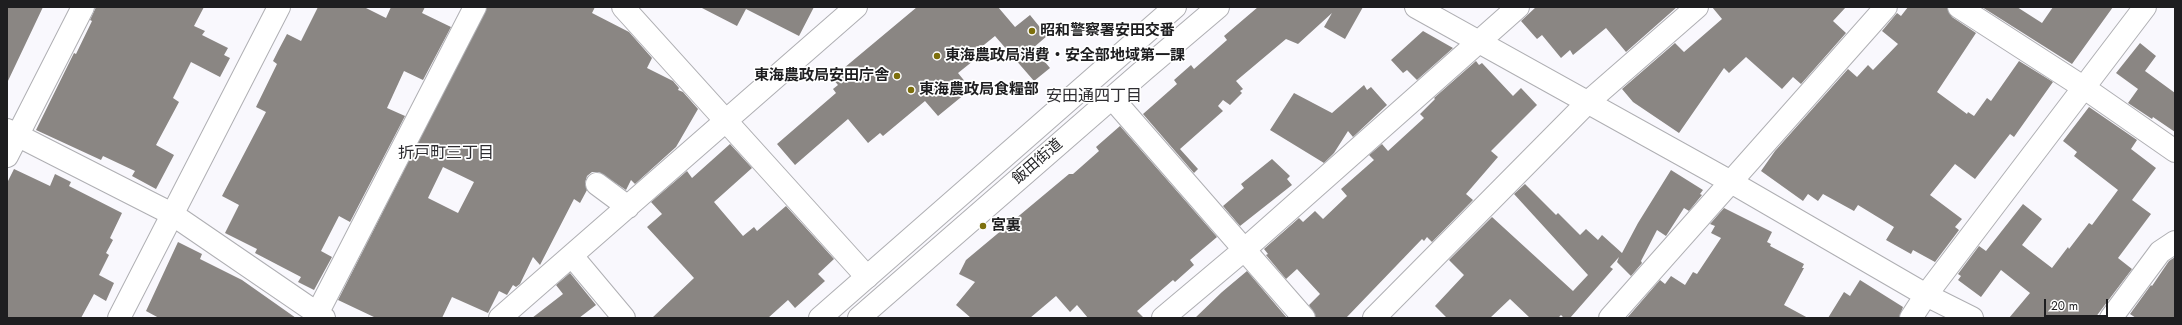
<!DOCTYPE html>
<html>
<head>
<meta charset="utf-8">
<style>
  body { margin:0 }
  #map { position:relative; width:2182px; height:325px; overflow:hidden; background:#f9f8fd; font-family:Jost,sans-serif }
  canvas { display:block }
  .frame { position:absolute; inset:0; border:8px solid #1e1e20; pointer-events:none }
  .scale { position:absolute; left:2044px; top:299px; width:64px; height:18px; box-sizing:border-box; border:2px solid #1e1e20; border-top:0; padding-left:5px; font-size:12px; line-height:14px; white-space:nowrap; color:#1e1e20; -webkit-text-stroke:3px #fff; paint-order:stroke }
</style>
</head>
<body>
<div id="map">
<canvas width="2182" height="325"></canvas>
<div class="frame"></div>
<div class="scale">20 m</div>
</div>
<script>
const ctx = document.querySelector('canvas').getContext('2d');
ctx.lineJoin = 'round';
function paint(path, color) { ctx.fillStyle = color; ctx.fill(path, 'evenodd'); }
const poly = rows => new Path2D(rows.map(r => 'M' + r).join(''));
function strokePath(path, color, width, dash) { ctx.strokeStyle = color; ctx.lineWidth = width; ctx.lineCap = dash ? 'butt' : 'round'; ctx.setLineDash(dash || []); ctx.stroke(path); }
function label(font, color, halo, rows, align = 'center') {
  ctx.font = font + ' Jost,"Noto Sans JP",sans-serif'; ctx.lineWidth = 3.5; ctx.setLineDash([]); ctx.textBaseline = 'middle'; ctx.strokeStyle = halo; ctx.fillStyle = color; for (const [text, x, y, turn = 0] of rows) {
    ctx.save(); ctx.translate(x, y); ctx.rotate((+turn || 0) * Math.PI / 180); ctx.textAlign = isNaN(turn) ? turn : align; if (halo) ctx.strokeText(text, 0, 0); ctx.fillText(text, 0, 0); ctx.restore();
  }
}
const building = poly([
  [7,7,43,7,7,83],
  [96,7,204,7,194,26,205,31,202,35,228,48,224,55,230,58,220,77,191,62,173,98,179,102,156,145,174,155,156,189,132,176,135,171,103,156,101,160,36,130,74,53,76,54,92,21,90,20],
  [318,7,364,7,386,18,391,7,425,7,422,13,451,27,423,80,404,71,387,108,405,116,350,222,339,216,321,251,332,257,314,290,298,282,301,277,255,253,257,249,225,233,239,205,222,196,266,112,256,107,277,64,273,61,278,51,287,34,301,41],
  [487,7,595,7,592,13,629,32,652,58,647,68,673,81,679,88,678,90,683,92,698,109,676,147,635,184,631,180,626,190,599,172,592,172,587,176,585,183,587,190,580,203,574,199,540,265,533,257,520,284,516,287,513,285,507,295,499,291,488,313,452,297,442,318,376,318,338,300],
  [443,167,474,182,458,213,428,198],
  [700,7,814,7,799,36,746,9,737,26],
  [917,7,998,7,1015,27,1030,15,1047,36,1033,48,1050,68,1034,81,995,36,969,57,973,61,958,73,971,89,938,116,925,101,883,136,880,133,868,143,848,119,795,165,777,144,836,93,833,89,838,85,832,78],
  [1258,7,1363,7,1345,39,1324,27,1332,13,1298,44,1286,39,1236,81,1243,89,1240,91,1242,93,1230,105,1223,100,1218,106,1223,111,1180,149,1198,169,1194,173,1143,114,1177,84,1174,80,1191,65,1194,69,1227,40,1224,36],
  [1536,7,1677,7,1626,52,1606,28,1573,55,1570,50,1561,58,1542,35,1537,39,1521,21],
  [1712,7,1846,7,1833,21,1846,33,1801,84,1793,77,1782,89,1746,57,1729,73,1724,68,1679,133,1633,102,1622,89,1675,43,1684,52,1722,19],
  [1908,7,1947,7,1952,17,1976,33,1937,92,1967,114,1968,112,1974,116,1987,98,1991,101,2019,61,2053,82,2014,137,2010,134,1975,179,1955,164,1930,195,1962,219,1955,227,1959,230,1935,262,1913,250,1911,254,1886,240,1894,227,1858,205,1854,211,1823,194,1818,201,1808,194,1803,201,1761,171,1775,151,1848,69,1857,77,1868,65,1873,70,1898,44,1882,31,1897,13,1901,16],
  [1982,7,2017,7,2042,23,2053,7,2113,7,2072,64],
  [1423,31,1453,48,1417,80,1407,70,1403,73,1391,60],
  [2140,43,2156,56,2145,71,2175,93,2175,132,2153,117,2152,119,2128,103,2138,89,2116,73],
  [1476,61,1479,65,1482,63,1513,96,1521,88,1537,105,1491,151,1498,157,1466,194,1473,200,1432,242,1427,237,1424,241,1422,239,1346,318,1316,318,1309,305,1320,294,1297,269,1286,279,1266,255,1268,254,1264,249,1299,218,1303,222,1315,211,1323,219,1347,196,1341,189,1374,160,1369,155,1382,144,1388,151,1424,118,1420,114,1435,99,1434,98],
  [1364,85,1367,90,1371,87,1387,105,1353,137,1348,131,1334,153,1324,163,1270,130,1294,93,1332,113],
  [2089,107,2137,140,2131,149,2156,168,2132,200,2151,214,2118,258,2132,269,2095,318,2009,318,2030,293,2001,270,1981,297,1958,280,1961,276,1958,274,1979,246,1986,251,2023,204,2042,219,2022,245,2052,268,2068,247,2069,249,2089,223,2092,225,2118,190,2074,156,2077,152,2063,141],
  [1120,126,1217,237,1190,260,1194,265,1175,282,1173,280,1137,311,1144,318,1088,318,1077,305,1070,312,1056,296,1030,318,971,318,956,305,975,282,959,274,966,260,1069,174,1073,174,1099,151,1096,147],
  [730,144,752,168,714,202,743,236,754,227,757,231,786,206,834,259,818,274,825,281,795,308,788,300,768,318,652,318,694,278,647,227,662,214,651,202,687,171,692,178],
  [1272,159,1290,176,1287,179,1292,185,1240,226,1223,206,1244,188,1241,184],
  [14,169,50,186,55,174,71,182,69,186,122,213,110,238,113,240,106,253,109,255,99,275,114,283,106,301,94,294,81,318,7,318,7,183],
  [1671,170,1703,190,1700,194,1702,195,1689,211,1684,208,1666,236,1657,230,1641,261,1642,263,1631,276,1617,262,1619,257,1610,267,1613,269,1570,318,1564,318,1561,315,1558,318,1530,318,1510,299,1490,318,1447,318,1435,306,1464,275,1449,260,1492,217,1573,291,1588,275,1514,194,1525,184,1556,215,1558,213,1580,235,1586,229,1598,240,1602,235,1622,253,1638,223],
  [1724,208,1772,232,1767,242,1771,244,1770,246,1804,264,1802,268,1804,268,1784,305,1808,318,1627,318,1660,280,1665,284,1671,276,1685,285,1693,272,1697,274,1721,238,1711,233,1715,226,1710,224],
  [178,242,202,254,200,259,242,280,296,318,159,318,146,311],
  [2175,257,2175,318,2136,318,2130,314,2151,285,2152,286,2169,261],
  [1247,271,1287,318,1195,318,1222,292],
  [570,273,596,305,579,318,532,318,563,294,556,285],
  [1860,280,1903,307,1899,318,1828,318,1844,292,1850,296]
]);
const minor = poly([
  [623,7,867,277],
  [1416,7,1731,182,1926,295,1972,318],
  [1959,7,2083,87,2175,151],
  [1112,98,1304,318],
  [7,130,172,214,324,318],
  [7,156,83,7],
  [597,184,628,207],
  [572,256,624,318],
  [318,312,475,7],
  [119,318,279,7],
  [500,318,856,7],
  [1163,318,1245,249,1518,7],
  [1374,318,1588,102,1697,7],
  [1610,318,1886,7],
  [1911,318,1926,295,2145,7],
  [2111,318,2160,252,2175,242]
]);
const highway = poly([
  [820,318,1175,7],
  [859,318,1144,70,1218,7]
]);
const markers = [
  [1032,31,4,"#7d6f0d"],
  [937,56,4,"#7d6f0d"],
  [897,76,4,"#7d6f0d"],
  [911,90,4,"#7d6f0d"],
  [983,226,4,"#7d6f0d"]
];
const poiNames = [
  ["昭和警察署安田交番",1040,31],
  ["東海農政局消費・安全部地域第一課",945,56],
  ["東海農政局安田庁舎",889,76,"right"],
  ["東海農政局食糧部",919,90],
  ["宮裏",991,226]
];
const streetNames = [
  ["飯田街道",1038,162,-41]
];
const neighbourhoodNames = [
  ["安田通四丁目",1094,97],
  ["折戸町三丁目",446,154]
];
paint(building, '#8a8683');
strokePath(minor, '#afafb3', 24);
strokePath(highway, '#afafb3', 24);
strokePath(minor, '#fff', 22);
strokePath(highway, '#fff', 22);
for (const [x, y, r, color] of markers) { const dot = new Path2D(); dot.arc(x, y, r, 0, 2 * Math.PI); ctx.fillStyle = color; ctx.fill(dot); strokePath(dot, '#fff', 1.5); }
label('bold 15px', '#1e1e20', '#fff', poiNames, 'left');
label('15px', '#1e1e20', '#fff', streetNames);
label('16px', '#2e2d31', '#fff', neighbourhoodNames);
</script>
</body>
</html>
